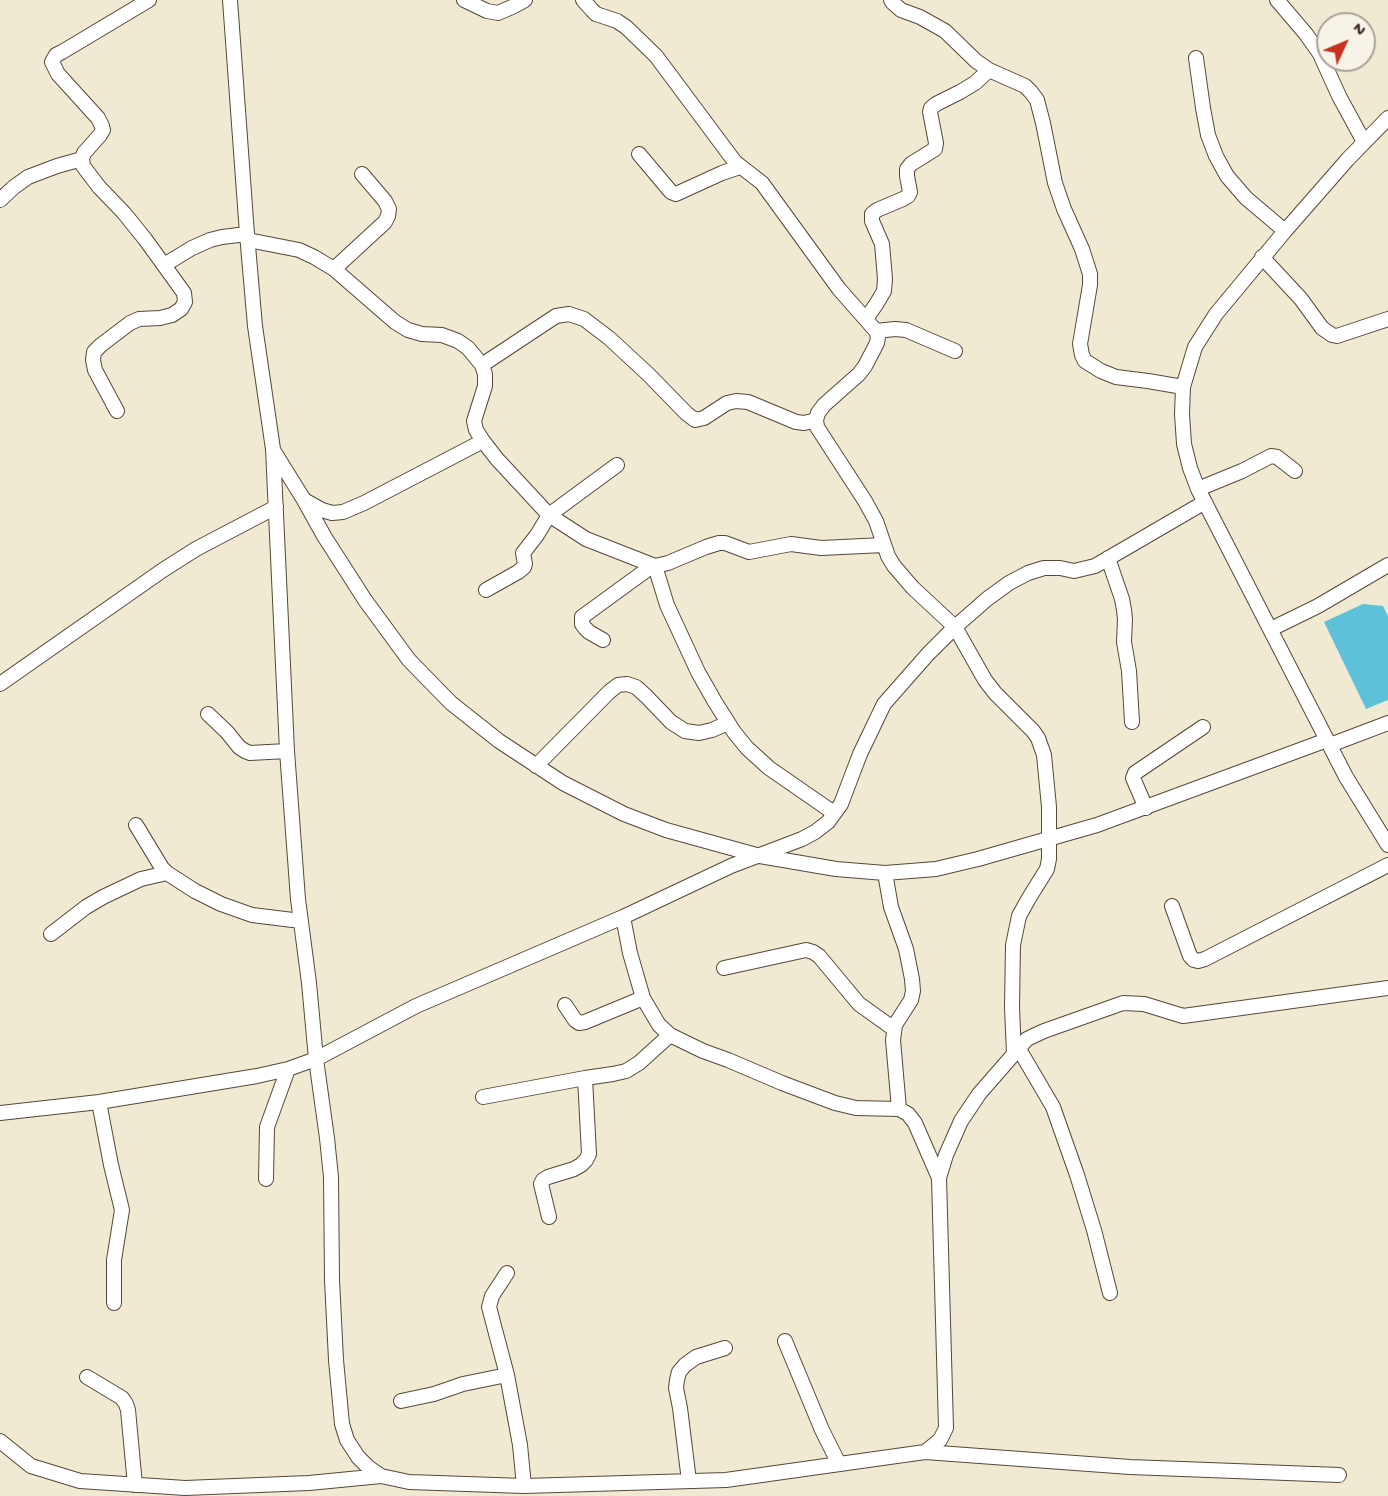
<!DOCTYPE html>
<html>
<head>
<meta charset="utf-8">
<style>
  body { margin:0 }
  #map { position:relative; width:1388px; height:1496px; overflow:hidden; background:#f1ead3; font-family:"Gochi Hand",sans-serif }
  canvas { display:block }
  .north { position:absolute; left:1316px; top:12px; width:60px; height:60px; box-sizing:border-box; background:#f7f3e8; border:2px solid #aca397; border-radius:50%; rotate:46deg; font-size:16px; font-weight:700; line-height:24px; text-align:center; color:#3b2a1e }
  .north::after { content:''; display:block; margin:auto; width:21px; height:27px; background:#c8321e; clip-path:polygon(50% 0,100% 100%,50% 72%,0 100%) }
</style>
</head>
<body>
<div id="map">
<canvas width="1388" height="1496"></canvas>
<div class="north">N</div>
</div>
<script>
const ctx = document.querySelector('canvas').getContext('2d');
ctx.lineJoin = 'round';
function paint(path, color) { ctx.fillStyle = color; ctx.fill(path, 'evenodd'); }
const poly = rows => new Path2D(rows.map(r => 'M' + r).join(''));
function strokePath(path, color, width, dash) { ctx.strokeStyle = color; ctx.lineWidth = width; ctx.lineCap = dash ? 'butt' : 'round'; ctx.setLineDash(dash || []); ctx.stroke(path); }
const water = poly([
  [1363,604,1383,606,1388,616,1388,700,1366,709,1324,622]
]);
const minor = poly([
  [230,0,247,234,255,326,273,449,287,751,298,899,309,983,316,1059,327,1138,331,1177,332,1280,336,1360,342,1424,347,1440,358,1457,368,1467,381,1476],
  [464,0,487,11,498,13,512,7,525,0],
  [583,0,592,10,596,14,617,21,626,27,656,56,735,162,762,183,839,289,876,331,878,337,877,343,865,366,859,374,824,405,818,413,816,420,817,427,865,501,876,521,888,556,894,566,913,588,955,627,985,680,995,693,1033,731,1038,738,1044,755,1049,807,1049,859,1047,869,1029,898,1019,916,1013,945,1012,1007,1014,1054],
  [891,0,893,3,901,10,920,17,945,31,976,61,989,70,1025,86,1031,92,1037,100,1043,123,1055,183,1064,209,1082,249,1090,274,1090,285,1080,344,1082,355,1085,361,1101,371,1116,377,1148,381,1183,387],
  [1277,0,1306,34,1320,54,1339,96,1364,142],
  [1196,58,1203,108,1208,135,1216,156,1227,176,1246,198,1285,231],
  [1388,118,1348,159,1285,231,1216,314,1195,347,1183,387,1182,414,1184,444,1190,468,1198,489,1346,777,1388,845],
  [639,154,671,192,676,194,722,173,740,167],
  [0,200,14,187,28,177,57,166,82,159],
  [248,240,299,250,314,257,334,269,395,322,408,330,422,334,442,335,458,341,468,348,482,365,485,374,485,386,474,421,476,430,483,441,497,459,549,515,586,539,655,566,668,563,706,547,719,543,725,543,749,552,791,544,821,548,884,545],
  [1262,257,1301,299,1322,328,1332,335,1337,336,1388,319],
  [164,265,192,248,210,240,222,237,247,234],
  [334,269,385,222,388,216,389,209,385,201,362,174],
  [866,319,877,303,884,291,885,279,882,244,872,221,872,214,877,210,903,199,908,196,910,192,907,176,907,169,911,164,935,149,936,143,930,112,931,108,936,104,960,92,975,83,989,70],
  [876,331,895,329,906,330,955,351],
  [482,365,556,316,569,314,584,319,609,338,649,375,686,413,695,420,704,418,727,403,736,401,748,402,796,422,804,423,816,420],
  [117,411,95,370,93,360,94,352,101,345,130,323,139,319,160,318,172,315,181,309,185,302,184,293,145,239,124,213,99,187,83,166,82,159,84,153,100,135,103,130,102,126,98,118,58,74,52,62,56,55,62,52,149,0],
  [273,450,304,500,324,536,365,600,409,660,451,703,499,741,563,783,624,814,666,830,760,856,836,869,885,873,936,869,978,859,1097,825,1327,740],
  [1198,489,1242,471,1271,456,1277,457,1295,471],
  [306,501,322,510,332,513,343,512,364,503,483,441],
  [1108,558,1122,599,1124,610,1125,619,1124,642,1129,671,1132,722],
  [655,566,667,605,698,672,715,702,734,732,747,748,769,768,834,813],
  [486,590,518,572,524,567,525,564,523,553,537,535,549,515,617,465],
  [1271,629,1318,606,1388,565],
  [603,640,589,632,585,628,582,624,582,617,652,566],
  [0,684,163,570,196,549,276,507],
  [208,714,227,732,239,747,245,751,250,753,287,751],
  [1330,745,1388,723],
  [536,766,609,692,618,685,627,684,636,687,646,696,671,722,685,731,699,733,712,730,728,723],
  [1146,808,1133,778,1135,773,1203,727],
  [136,825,162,868,167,873,195,891,221,904,252,915,301,921],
  [885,873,891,907,906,949,912,979,913,991,911,1000,895,1025,893,1040,899,1109],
  [1172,906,1190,956,1194,960,1198,961,1205,959,1388,865],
  [623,917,630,953,643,998,659,1025,670,1035,703,1051,728,1060,782,1083,835,1103,856,1108,899,1109,908,1114,915,1123,939,1178],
  [51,934,86,907,103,897,141,879,167,873],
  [724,968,806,950,813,952,819,956,859,1004,894,1029],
  [565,1005,575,1020,579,1023,585,1022,643,998],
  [1019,1049,1053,1107,1077,1175,1094,1230,1110,1293],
  [483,1097,585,1078,613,1074,626,1071,639,1063,670,1035],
  [99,1102,111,1165,122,1210,114,1260,114,1303],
  [0,1113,99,1102,257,1076,288,1069,316,1059,416,1006,623,917,731,866,802,839,815,832,828,822,841,804,860,754,884,704,928,654,955,627,987,599,1009,583,1028,573,1044,568,1060,568,1074,571,1095,566,1205,502],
  [266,1179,267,1127,288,1069],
  [549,1217,541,1184,543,1180,548,1177,574,1169,581,1165,586,1160,589,1154,585,1078],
  [507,1273,492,1296,489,1307,507,1375,520,1445,524,1486],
  [785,1341,822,1430,839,1464],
  [87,1377,122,1398,126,1404,128,1410,135,1485],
  [401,1401,434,1394,463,1384,507,1375],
  [0,1441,31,1466,80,1481,185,1488,309,1483,381,1476,409,1482,524,1486,726,1480,925,1452,940,1440,946,1428,939,1178,946,1155,961,1121,979,1094,1027,1039,1044,1031,1123,1003,1144,1004,1183,1016,1388,988],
  [925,1452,1130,1467,1339,1475],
  [689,1481,680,1408,676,1388,677,1380,679,1372,685,1365,696,1357,725,1348]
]);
paint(water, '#5cc1d9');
strokePath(minor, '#564739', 16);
strokePath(minor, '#fff', 14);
</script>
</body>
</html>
